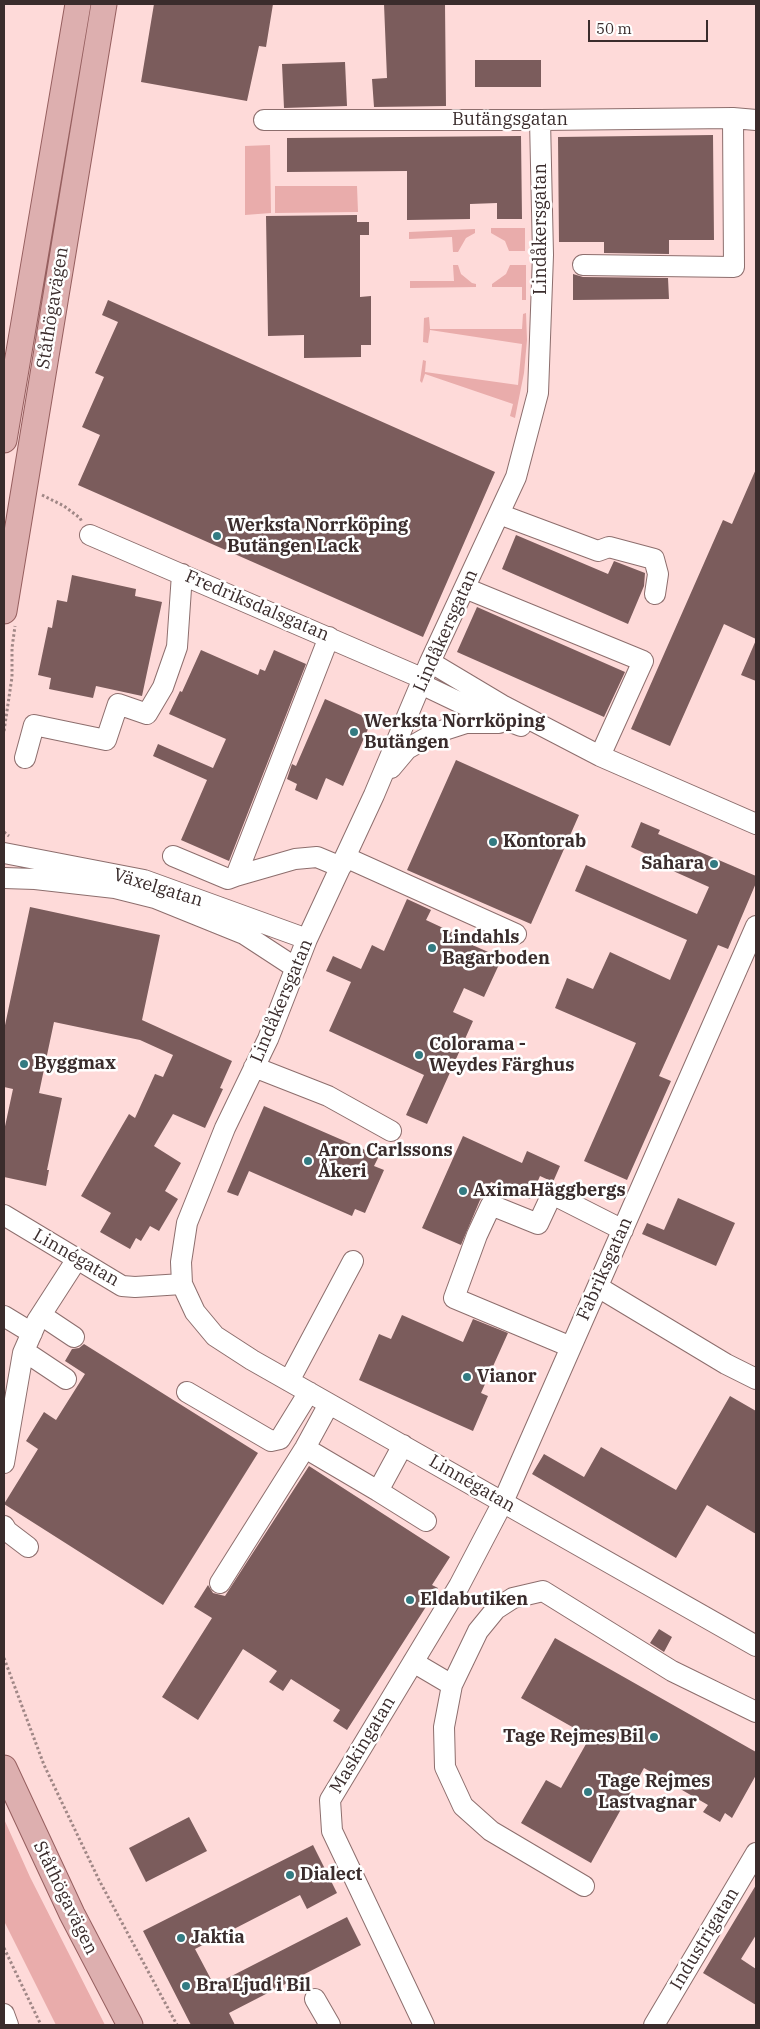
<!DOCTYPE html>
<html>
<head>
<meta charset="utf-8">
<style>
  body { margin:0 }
  #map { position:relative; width:760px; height:2029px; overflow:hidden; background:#fedad9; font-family:"IBM Plex Serif",serif }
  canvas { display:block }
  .frame { position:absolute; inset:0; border:5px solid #3a2c2c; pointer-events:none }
  .scale { position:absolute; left:588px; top:20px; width:120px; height:22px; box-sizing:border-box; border:2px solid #3a2c2c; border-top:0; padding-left:6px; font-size:15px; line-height:18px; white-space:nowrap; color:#3a2c2c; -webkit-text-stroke:4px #fff; paint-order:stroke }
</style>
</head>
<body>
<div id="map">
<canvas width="760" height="2029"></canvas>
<div class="frame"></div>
<div class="scale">50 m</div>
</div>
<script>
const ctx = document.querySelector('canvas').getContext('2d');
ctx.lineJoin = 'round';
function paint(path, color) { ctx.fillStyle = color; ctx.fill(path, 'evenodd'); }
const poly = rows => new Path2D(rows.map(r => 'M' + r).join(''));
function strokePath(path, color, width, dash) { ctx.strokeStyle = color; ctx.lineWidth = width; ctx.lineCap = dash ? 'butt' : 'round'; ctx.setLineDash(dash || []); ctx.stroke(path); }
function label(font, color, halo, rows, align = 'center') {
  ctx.font = font + ' "IBM Plex Serif",serif'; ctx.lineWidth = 5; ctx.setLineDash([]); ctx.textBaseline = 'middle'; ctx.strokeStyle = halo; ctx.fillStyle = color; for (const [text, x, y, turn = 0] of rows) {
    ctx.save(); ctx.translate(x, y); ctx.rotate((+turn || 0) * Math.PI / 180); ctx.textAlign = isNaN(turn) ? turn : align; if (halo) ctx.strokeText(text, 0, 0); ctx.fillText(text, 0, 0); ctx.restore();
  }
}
const green = poly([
  [270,145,271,213,245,215,245,146],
  [275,186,357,186,358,212,275,213],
  [491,228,525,228,525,251,509,251,505,241,491,233],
  [475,229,475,233,466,238,458,252,453,252,452,237,409,239,409,232],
  [453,265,458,265,461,274,472,283,476,284,476,287,410,288,410,281,454,281],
  [510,265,526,265,526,300,522,300,522,287,492,287,492,284,506,274],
  [526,313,527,340,524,373,515,418,510,416,513,404,425,374,422,383,420,381,423,360,426,361,425,372,518,385,522,344,430,330,428,343,423,342,424,318,429,317,430,329,522,329,523,314],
  [4,1819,30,1877,105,2025,56,2025,4,1921]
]);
const building = poly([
  [154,4,273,4,266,47,259,46,247,101,141,82],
  [384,4,445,4,446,106,374,107,372,79,387,78],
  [475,60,541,60,541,87,475,87],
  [345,62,347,106,284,108,282,64],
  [713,135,714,240,669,240,669,254,604,253,604,242,559,242,558,137],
  [521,136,522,219,497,219,497,203,470,204,470,219,407,220,407,171,287,172,287,138],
  [357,215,357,222,369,222,369,235,360,235,360,297,371,296,371,345,361,345,361,357,304,358,304,335,268,336,266,216],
  [573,274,583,277,668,278,669,299,573,300],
  [108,300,495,472,423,637,78,485,100,435,82,427,104,377,95,373,118,322,102,315],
  [756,469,756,639,724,624,670,746,631,729,723,520,732,524],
  [516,535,608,574,614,561,645,573,644,586,628,624,502,569],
  [72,575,136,589,135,596,162,602,142,696,96,686,93,698,49,689,51,678,38,675,48,627,52,628,57,600,67,602],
  [477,607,625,672,604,717,457,652],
  [756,640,756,681,741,675],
  [201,650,258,675,260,669,265,671,274,650,306,664,229,861,181,840,207,780,153,756,158,744,213,768,226,739,169,714,180,691,182,692],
  [325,699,372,720,343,786,326,778,317,800,295,790,297,784,287,779,292,764,296,766],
  [456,760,579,815,531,924,407,870],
  [641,822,660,830,658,834,756,876,756,883,728,949,718,945,659,1076,671,1081,627,1180,584,1161,636,1043,555,1008,567,978,593,989,610,952,670,980,687,940,575,891,586,865,697,914,709,887,644,858,646,854,631,847],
  [407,899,431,910,426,920,471,941,470,944,502,958,484,997,464,988,453,1012,473,1021,427,1124,406,1115,424,1075,329,1031,351,982,326,971,333,956,361,969,372,945,384,951],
  [30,907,160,935,142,1020,232,1061,220,1088,223,1089,205,1128,173,1114,154,1146,181,1163,165,1191,178,1199,159,1231,150,1226,141,1241,136,1238,130,1249,100,1232,111,1213,81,1196,129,1114,135,1118,155,1074,163,1077,173,1055,140,1040,54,1022,39,1093,62,1098,47,1170,49,1170,46,1186,4,1177,4,1131,13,1089,4,1087,4,1030],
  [264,1106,379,1156,374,1166,384,1170,365,1213,355,1209,352,1216,249,1171,238,1196,227,1192],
  [463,1136,522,1163,527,1151,560,1166,553,1182,540,1176,530,1199,491,1182,485,1195,480,1200,461,1245,422,1228],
  [678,1198,735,1223,716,1266,642,1234,647,1223,664,1230],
  [402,1315,463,1342,473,1319,508,1333,481,1393,488,1396,473,1431,359,1380,379,1334,391,1339],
  [84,1344,258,1453,163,1605,4,1504,38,1449,26,1441,44,1412,56,1420,85,1374,65,1361,72,1349,79,1348],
  [730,1396,756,1411,756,1534,707,1505,676,1558,532,1474,544,1454,584,1477,601,1447,676,1490],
  [309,1466,450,1557,432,1585,438,1588,347,1730,333,1721,340,1710,291,1679,283,1691,269,1682,277,1671,243,1649,198,1720,162,1697,212,1618,194,1607,208,1585,213,1593,225,1596],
  [659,1629,672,1637,664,1652,650,1643],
  [555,1638,756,1752,756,1775,732,1818,725,1813,720,1822,703,1812,708,1805,644,1768,591,1863,521,1823,546,1780,561,1788,590,1737,521,1698],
  [189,1817,207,1851,146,1882,129,1848],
  [313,1845,337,1893,307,1909,300,1895,195,1949,214,1985,347,1917,361,1945,229,2013,235,2025,191,2025,143,1931],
  [756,1885,756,1935,741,1959,756,1969,756,2005,703,1973]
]);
const path = poly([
  [42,495,64,506,80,518,82,522],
  [4,731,12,677,12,648,15,626],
  [4,832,9,836],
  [4,1658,44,1765,99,1880,177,2025],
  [4,1948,41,2025]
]);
const minor = poly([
  [264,120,540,120,733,118,756,120],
  [540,120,543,255,538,393,516,477,430,662,374,795,307,939,268,1039,225,1128,187,1223,181,1262,182,1284,195,1312,215,1336,252,1360,756,1646],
  [583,265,734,267,733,118],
  [499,514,598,551,609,547,654,559,658,574,655,594],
  [90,535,424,679],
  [465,588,643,661,600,756],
  [430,662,502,705,600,756,756,824],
  [421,684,465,705,521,726],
  [25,758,34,725,106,740,118,704,147,714,163,687,177,647,182,574],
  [391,768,407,749,435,733,466,723,499,723],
  [4,853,144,880,307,939],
  [173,856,228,879,236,876,329,637],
  [345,857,516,934],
  [236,876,295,859,317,857,341,867],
  [4,878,35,879,115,888,155,898,244,934,296,968],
  [254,1067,328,1096,391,1131],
  [4,1215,122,1286,135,1287,182,1284],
  [598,1287,726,1364,756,1379],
  [41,1315,74,1337],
  [4,1316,32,1333],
  [571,1347,454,1298,477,1235,491,1205,538,1224,552,1194,623,1230],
  [24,1351,66,1379],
  [289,1381,353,1261],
  [187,1392,271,1441,280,1439,309,1392],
  [403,1445,378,1491,426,1521],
  [305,1448,378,1491],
  [4,1463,23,1353,37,1321,77,1259],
  [4,1526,7,1531,28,1547],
  [220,1583,305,1448,329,1404],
  [413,1662,452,1685],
  [584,1886,491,1831,463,1806,445,1767,444,1727,452,1685,478,1631,496,1609,513,1598,543,1591,672,1671,756,1712],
  [315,1999,330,2025],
  [4,2014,8,2025],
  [424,2025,332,1831,330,1800,459,1586,503,1502,756,926],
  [654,2025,756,1853]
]);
const major = poly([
  [4,440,78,4],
  [4,611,104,4],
  [4,1768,72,1914,130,2025]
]);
const markers = [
  [217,536,5,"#337b82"],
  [354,732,5,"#337b82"],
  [493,842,5,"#337b82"],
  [714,864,5,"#337b82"],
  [432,948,5,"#337b82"],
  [419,1055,5,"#337b82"],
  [24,1064,5,"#337b82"],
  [308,1161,5,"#337b82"],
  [463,1191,5,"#337b82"],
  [467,1377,5,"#337b82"],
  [410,1600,5,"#337b82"],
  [654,1737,5,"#337b82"],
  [588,1792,5,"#337b82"],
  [290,1875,5,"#337b82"],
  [181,1938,5,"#337b82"],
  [186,1986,5,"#337b82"]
];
const streetNames = [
  ["Butängsgatan",510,120],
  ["Lindåkersgatan",541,229,-90],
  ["Ståthögavägen",53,308,-81],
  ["Fredriksdalsgatan",257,606,23],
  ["Lindåkersgatan",446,631,-66],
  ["Växelgatan",158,888,17],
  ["Lindåkersgatan",282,1001,-67],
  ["Linnégatan",76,1258,30],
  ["Fabriksgatan",605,1269,-66],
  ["Linnégatan",472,1484,30],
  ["Maskingatan",363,1745,-59],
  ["Ståthögavägen",65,1898,64],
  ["Industrigatan",705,1939,-59]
];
const poiNames = [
  ["Werksta Norrköping",227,526],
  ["Butängen Lack",227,547],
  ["Werksta Norrköping",364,722],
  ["Butängen",364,743],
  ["Kontorab",503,842],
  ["Sahara",704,864,"right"],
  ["Lindahls",442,938],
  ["Bagarboden",442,959],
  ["Colorama -",429,1045],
  ["Weydes Färghus",429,1066],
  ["Byggmax",34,1064],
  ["Aron Carlssons",318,1151],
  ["Åkeri",318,1172],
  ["AximaHäggbergs",473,1191],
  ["Vianor",477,1377],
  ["Eldabutiken",420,1600],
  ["Tage Rejmes Bil",644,1737,"right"],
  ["Tage Rejmes",598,1782],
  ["Lastvagnar",598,1803],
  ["Dialect",300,1875],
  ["Jaktia",191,1938],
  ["Bra Ljud i Bil",196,1986]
];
paint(green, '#e9acab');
paint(building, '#7b5c5c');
strokePath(minor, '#8d6e6d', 22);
strokePath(major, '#965f5f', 27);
strokePath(path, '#a08786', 3, [2.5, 2.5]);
strokePath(minor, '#fff', 20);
strokePath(major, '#ddafaf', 25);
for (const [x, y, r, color] of markers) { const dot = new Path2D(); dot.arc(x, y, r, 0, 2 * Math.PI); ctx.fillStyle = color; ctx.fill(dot); strokePath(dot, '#fff', 2); }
label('18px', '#3a2c2c', '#fff', streetNames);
label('bold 18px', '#3a2c2c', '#fff', poiNames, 'left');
</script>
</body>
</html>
